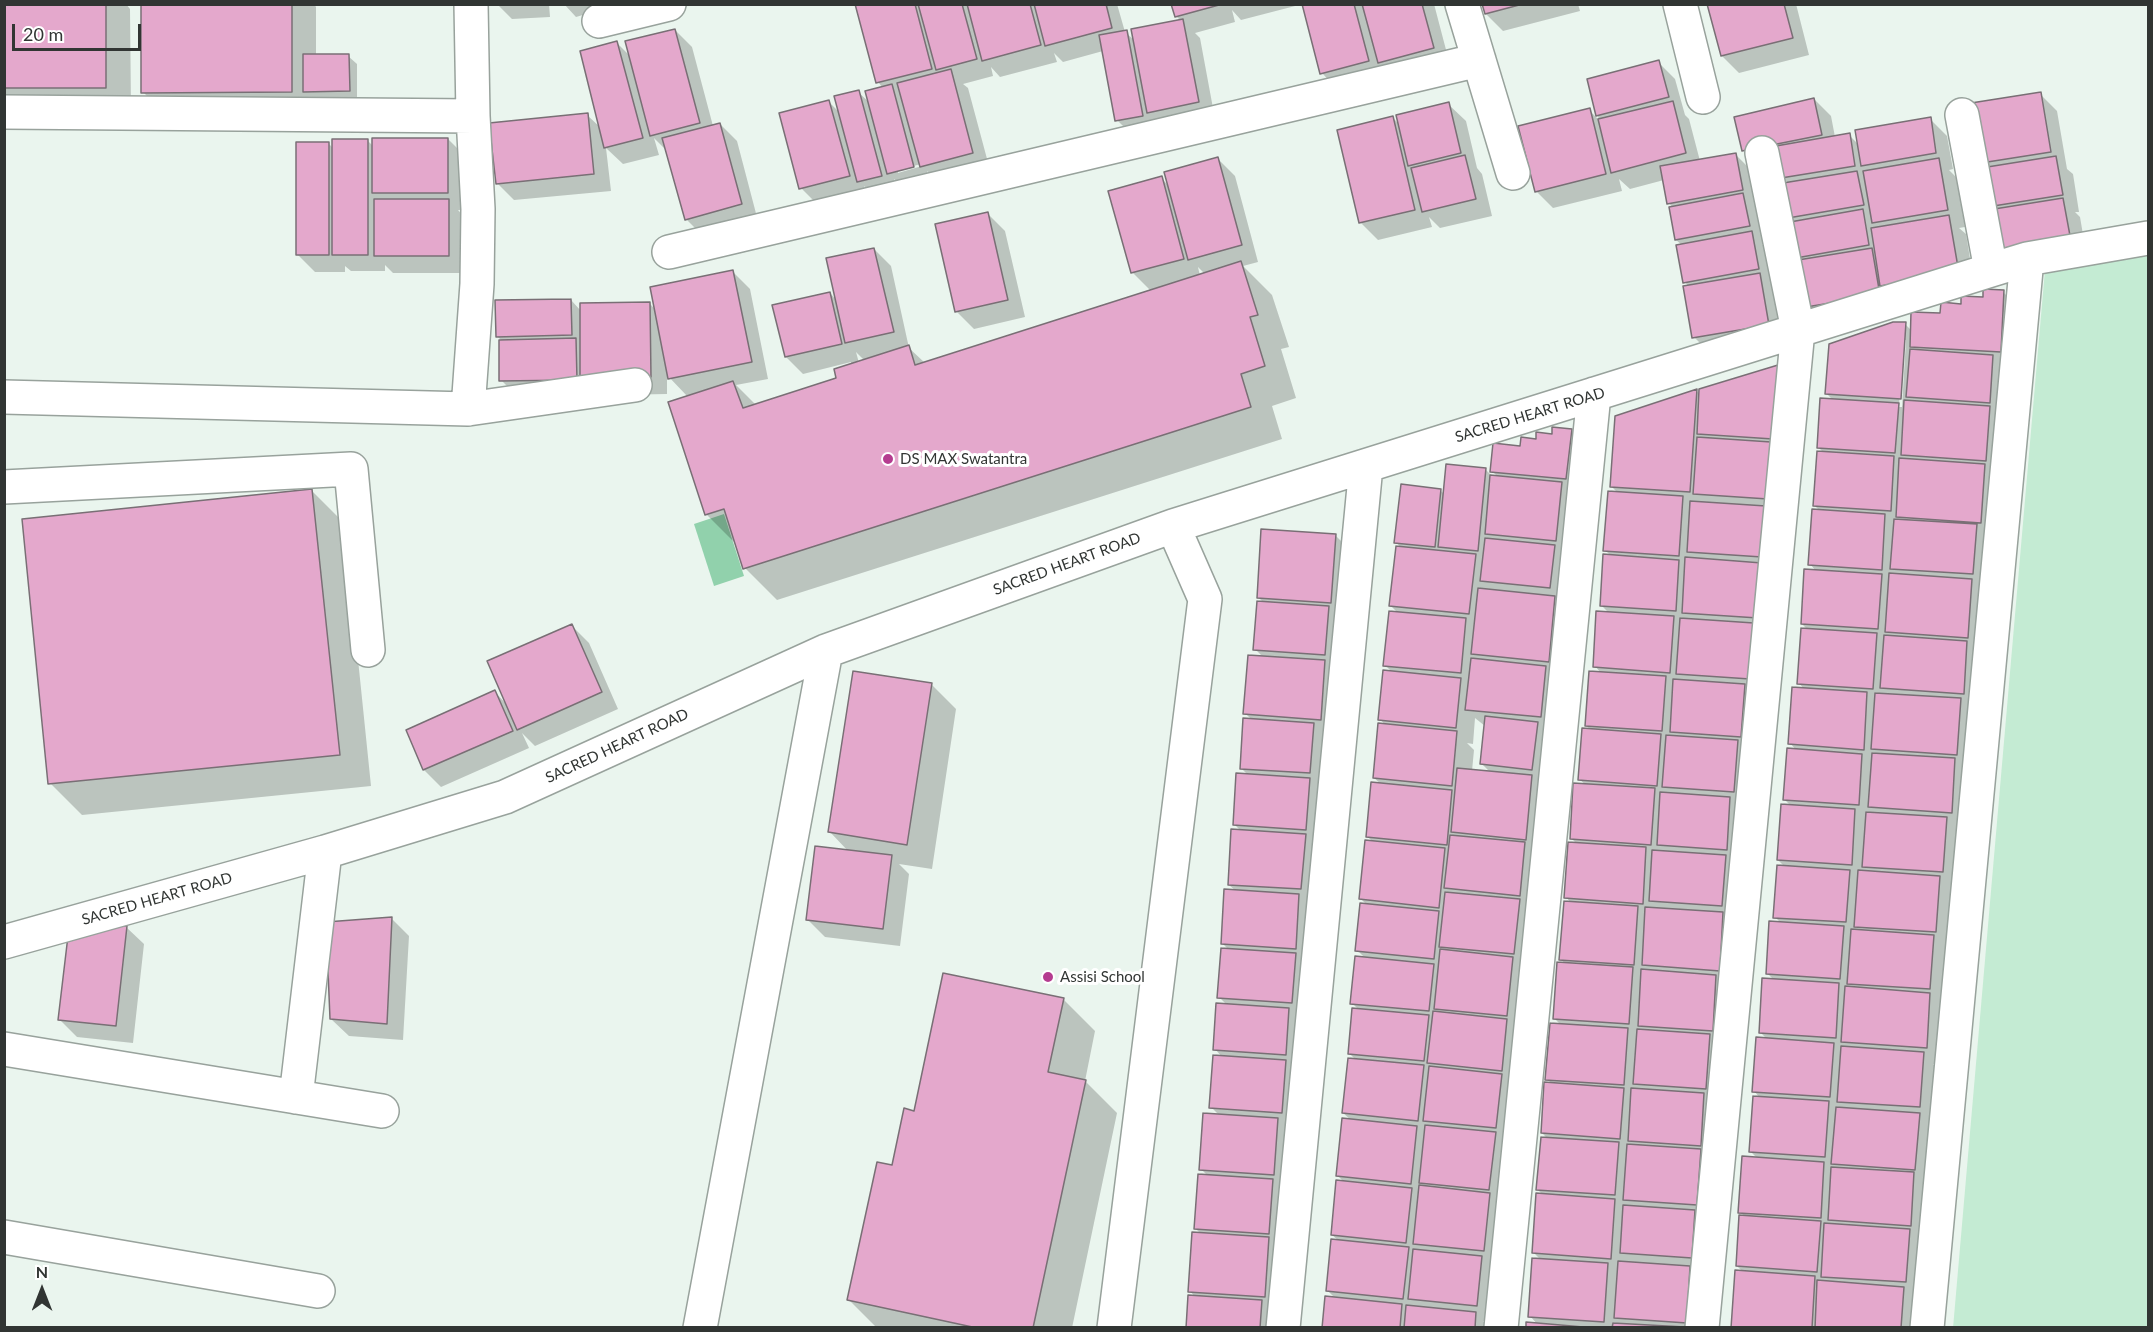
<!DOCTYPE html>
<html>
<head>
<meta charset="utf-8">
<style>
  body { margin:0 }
  #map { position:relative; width:2153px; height:1332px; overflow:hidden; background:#eaf5ee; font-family:Lato,sans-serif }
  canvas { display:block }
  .frame { position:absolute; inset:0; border:6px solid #313533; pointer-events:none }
  .north { position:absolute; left:12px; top:1260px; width:60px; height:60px; -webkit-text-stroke:4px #fff; paint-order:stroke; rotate:0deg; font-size:16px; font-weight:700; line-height:24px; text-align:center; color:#313533 }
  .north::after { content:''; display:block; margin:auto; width:21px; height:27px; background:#313533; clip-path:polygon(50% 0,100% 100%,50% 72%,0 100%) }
  .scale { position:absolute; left:12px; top:24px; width:129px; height:27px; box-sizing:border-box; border:3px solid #313533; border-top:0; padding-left:8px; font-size:18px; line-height:21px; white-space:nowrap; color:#313533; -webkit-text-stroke:4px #fff; paint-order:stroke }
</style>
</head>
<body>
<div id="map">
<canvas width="2153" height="1332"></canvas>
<div class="frame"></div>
<div class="north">N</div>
<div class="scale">20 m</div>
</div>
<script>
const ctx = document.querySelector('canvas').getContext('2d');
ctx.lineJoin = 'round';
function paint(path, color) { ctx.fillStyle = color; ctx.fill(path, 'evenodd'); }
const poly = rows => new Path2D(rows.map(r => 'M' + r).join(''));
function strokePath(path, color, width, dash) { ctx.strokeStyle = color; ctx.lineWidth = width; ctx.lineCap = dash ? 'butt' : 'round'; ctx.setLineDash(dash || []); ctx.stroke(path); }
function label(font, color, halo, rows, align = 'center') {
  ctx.font = font + ' Lato,sans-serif'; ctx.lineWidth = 6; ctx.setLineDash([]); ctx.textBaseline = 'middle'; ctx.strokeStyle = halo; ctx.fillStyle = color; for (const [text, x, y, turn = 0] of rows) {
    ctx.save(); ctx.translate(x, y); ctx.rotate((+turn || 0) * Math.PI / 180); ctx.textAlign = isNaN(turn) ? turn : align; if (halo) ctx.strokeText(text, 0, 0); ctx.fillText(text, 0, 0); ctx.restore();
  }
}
const green = poly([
  [2148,256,2148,1327,1953,1328,2045,270]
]);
const water = poly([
  [724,514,744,576,714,586,694,524]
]);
const shadow = poly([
  [4,4,126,4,130,9,131,112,4,97],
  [142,4,314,4,316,7,316,56,348,56,357,64,357,99,168,117,143,92],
  [497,4,549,4,550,17,512,19],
  [564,4,613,4,613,6,576,17],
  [857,4,1117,4,1125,32,1134,40,1181,21,1176,16,1173,4,1299,5,1241,20,1232,10,1235,22,1195,33,1200,38,1215,119,1134,137,1117,120,1103,51,1063,62,1054,53,1057,62,1000,77,991,67,993,76,963,84,968,88,990,170,939,183,927,171,930,184,906,190,894,179,898,192,876,198,864,186,866,193,818,205,801,188,829,102,840,113,858,92,870,103,883,88,878,82],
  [921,164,922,166,898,173,898,170],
  [1303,4,1434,4,1450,65,1396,79,1382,65,1385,78,1339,91,1322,73],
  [1484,4,1578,4,1580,11,1503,31,1486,14],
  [1796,4,1809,55,1739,73,1722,56,1709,5],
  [675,30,692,47,713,126,720,124,737,141,758,221,703,236,686,219,667,151,654,138,659,155,623,164,606,148,611,191,514,200,497,183,587,115,601,128,617,43,631,57],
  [1658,62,1675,79,1685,115,1689,119,1700,161,1735,154,1752,171,1759,207,1755,207,1760,212,1766,243,1762,244,1768,250,1775,286,1771,286,1777,292,1785,342,1711,354,1694,337,1689,287,1685,282,1682,245,1676,240,1673,208,1669,203,1664,180,1630,189,1619,179,1622,191,1553,208,1536,191,1589,110,1599,120,1589,80],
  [2040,94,2057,111,2067,169,2073,174,2079,212,2075,212,2080,217,2087,258,2014,270,1983,163],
  [1814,99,1831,116,1835,137,1849,135,1859,145,1930,119,1947,136,1953,169,1949,170,1956,177,1965,227,1959,228,1966,234,1975,290,1824,324,1807,307,1797,257,1794,223,1790,218,1788,183,1783,178,1760,167,1743,150],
  [1448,104,1466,121,1477,168,1482,174,1492,216,1440,228,1429,217,1432,227,1378,240,1361,223,1393,118,1401,126],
  [448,139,465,156,465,210,458,210,465,218,465,273,393,273,385,265,385,271,351,271,345,266,345,272,315,272,298,255,328,143,334,149,368,141,373,146],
  [1218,159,1235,176,1258,262,1243,266,1272,295,1289,347,1281,349,1296,398,1272,406,1282,439,777,600,745,568,738,546,706,514,688,397,667,375,667,394,518,397,501,380,502,341,497,336,571,300,581,311,650,304,656,310,733,272,750,289,768,379,736,385,756,405,838,379,851,365,851,362,803,374,786,357,830,293,837,301,874,249,891,266,909,348,925,363,1151,291,1132,272,1161,178,1170,187],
  [1198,267,1205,274,1200,276],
  [856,352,865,361,859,363],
  [988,214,1005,231,1025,317,974,329,957,312,937,225],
  [2003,292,2020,309,1968,830,1957,829,1963,835,1960,889,1950,888,1956,894,1953,949,1945,948,1950,954,1947,1006,1940,1005,1947,1011,1943,1064,1933,1064,1940,1071,1937,1123,1928,1123,1936,1131,1923,1299,1913,1298,1920,1305,1919,1328,1732,1328,1744,1273,1737,1266,1745,1217,1740,1212,1758,1159,1750,1151,1760,1098,1754,1091,1767,1039,1760,1032,1774,980,1767,973,1781,923,1775,917,1785,867,1778,860,1791,806,1784,799,1797,751,1790,743,1804,689,1799,683,1808,630,1802,624,1816,571,1810,564,1820,511,1814,505,1824,453,1818,447,1833,400,1827,394,1905,324,1912,331,1962,306],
  [1903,340,1906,340,1902,407,1899,407],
  [1777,366,1794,383,1704,1328,1527,1328,1538,1325,1530,1316,1541,1260,1534,1253,1543,1195,1538,1190,1548,1139,1542,1133,1552,1084,1547,1079,1561,1025,1555,1019,1566,964,1561,960,1571,903,1566,897,1577,844,1571,838,1586,785,1580,780,1591,730,1586,726,1601,673,1595,666,1609,613,1602,606,1611,556,1605,550,1618,493,1612,487,1696,390,1700,395],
  [1571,430,1588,447,1501,1267,1490,1266,1498,1275,1494,1322,1483,1321,1489,1328,1323,1328,1336,1299,1327,1290,1339,1241,1332,1235,1344,1182,1338,1176,1351,1120,1343,1113,1356,1060,1349,1053,1359,1010,1352,1003,1365,958,1357,950,1367,905,1361,899,1374,843,1367,836,1382,785,1374,778,1386,726,1380,719,1392,672,1385,665,1398,613,1391,606,1402,549,1396,542,1440,490,1445,495,1485,469,1493,477,1498,477,1492,471,1521,447],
  [1475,718,1485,726,1481,763,1491,773,1472,771,1474,750,1467,743,1473,744],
  [312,491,344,523,371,786,82,815,50,783],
  [1336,536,1353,553,1278,1328,1187,1328,1195,1297,1190,1291,1201,1234,1195,1228,1208,1176,1201,1169,1219,1115,1211,1107,1222,1057,1215,1049,1227,1005,1219,997,1229,950,1222,943,1236,891,1229,885,1241,831,1234,824,1248,775,1241,768,1252,720,1245,713,1263,657,1255,649,1264,603,1258,597],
  [572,626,589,643,618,709,535,746,522,733,529,748,441,787,424,770,407,730,495,692,507,705],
  [931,684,956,709,932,869,899,864,909,874,900,946,825,937,808,920,849,852,830,832],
  [392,919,409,936,403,1040,349,1036,331,1019],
  [126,927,144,944,133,1043,77,1037,59,1019],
  [1063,999,1095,1031,1085,1081,1117,1113,1072,1328,877,1328,849,1300,893,1167,915,1112]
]);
const building = poly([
  [4,4,106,4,106,88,4,88,4,4],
  [141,4,292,4,292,92,141,93,141,4],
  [855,4,915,4,932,69,876,83,855,4],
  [918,4,962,4,977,59,936,70,918,4],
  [967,4,1030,4,1041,45,982,61,967,4],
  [1034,4,1106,4,1112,28,1045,46,1034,4],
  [1171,4,1219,4,1219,5,1175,17,1171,4],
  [1302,4,1354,4,1369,61,1320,74,1302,4],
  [1362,4,1422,4,1434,48,1378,63,1362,4],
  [1482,4,1523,4,1485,14,1482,4],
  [1707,4,1784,4,1793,38,1721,56,1707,4],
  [1183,19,1199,102,1147,113,1131,29,1183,19],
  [675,29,700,123,650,136,625,41,675,29],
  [1127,30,1143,116,1115,121,1099,35,1127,30],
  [617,41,643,138,604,148,580,51,617,41],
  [303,54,349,54,350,91,303,92,303,54],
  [1659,60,1669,97,1596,116,1587,79,1659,60],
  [951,69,973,153,920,167,897,83,951,69],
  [892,84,914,167,887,174,865,91,892,84],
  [859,90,882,176,857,182,834,96,859,90],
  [2041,92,2051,152,1981,163,1971,103,2041,92],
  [1814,98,1822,135,1742,151,1734,117,1814,98],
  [829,100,850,176,799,189,779,113,829,100],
  [1673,101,1686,153,1611,173,1598,119,1673,101],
  [1449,102,1461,153,1408,166,1396,115,1449,102],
  [1590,108,1606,174,1535,192,1518,126,1590,108],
  [588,113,594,174,496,184,489,123,588,113],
  [1393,116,1415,210,1359,223,1337,130,1393,116],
  [1931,117,1936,153,1861,166,1855,130,1931,117],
  [720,123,742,204,685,220,662,138,720,123],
  [1850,133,1855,166,1781,178,1776,146,1850,133],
  [372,138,448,138,448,193,372,193,372,138],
  [332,139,368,139,368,255,332,255,332,139],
  [296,142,329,142,329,255,296,255,296,142],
  [1736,153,1743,190,1667,204,1660,166,1736,153],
  [1465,155,1476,199,1422,212,1411,168,1465,155],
  [2056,156,2063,195,1987,207,1981,168,2056,156],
  [1218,157,1242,245,1188,260,1164,172,1218,157],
  [1939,158,1948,210,1872,223,1863,171,1939,158],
  [1857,171,1864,205,1788,218,1783,183,1857,171],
  [1162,176,1184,259,1131,273,1108,191,1162,176],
  [1743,193,1750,226,1675,240,1669,207,1743,193],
  [2063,198,2071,241,1996,253,1988,210,2063,198],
  [374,199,449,199,449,256,374,256,374,199],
  [1863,209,1869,245,1796,258,1790,222,1863,209],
  [988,212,1008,300,955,312,935,224,988,212],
  [1949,215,1959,273,1880,286,1871,228,1949,215],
  [1752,231,1759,269,1683,283,1676,245,1752,231],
  [874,248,894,332,845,343,826,258,874,248],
  [1872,248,1880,295,1806,307,1798,260,1872,248],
  [1241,261,1258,315,1250,317,1265,366,1241,374,1251,407,743,569,724,509,705,515,668,402,733,381,743,408,836,378,834,369,909,345,915,365,1241,261],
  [733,270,752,362,668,379,650,287,733,270],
  [1760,273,1769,325,1692,338,1683,286,1760,273],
  [1983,289,2004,290,2001,352,1910,347,1911,312,1940,313,1941,302,1961,304,1961,296,1983,297,1983,289],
  [830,292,842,344,785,357,772,305,830,292],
  [571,299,572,335,496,337,495,300,571,299],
  [650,302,651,377,580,378,580,303,650,302],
  [1893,322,1906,322,1901,399,1825,394,1829,344,1893,322],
  [576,338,577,380,499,381,499,340,576,338],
  [1910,349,1993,355,1990,403,1906,397,1910,349],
  [1778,365,1773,439,1697,434,1699,389,1778,365],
  [1697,389,1690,492,1610,487,1615,416,1697,389],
  [1820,398,1899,403,1895,453,1817,448,1820,398],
  [1904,400,1990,406,1986,461,1901,455,1904,400],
  [1552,427,1572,429,1566,479,1490,472,1493,443,1520,446,1521,437,1536,439,1536,432,1552,434,1552,427],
  [1697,437,1771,442,1768,499,1693,494,1697,437],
  [1817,451,1894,456,1891,511,1813,506,1817,451],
  [1899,458,1985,464,1981,523,1896,517,1899,458],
  [1446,464,1486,468,1478,551,1438,547,1446,464],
  [1490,475,1562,482,1556,541,1485,534,1490,475],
  [1401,484,1441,489,1435,547,1394,543,1401,484],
  [312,489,340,755,48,784,22,519,312,489],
  [1608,491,1683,496,1679,556,1603,551,1608,491],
  [1690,501,1766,506,1762,557,1687,552,1690,501],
  [1812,509,1885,514,1882,570,1808,565,1812,509],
  [1894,519,1977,524,1973,574,1890,569,1894,519],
  [1261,529,1336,534,1331,603,1257,598,1261,529],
  [1485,538,1555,545,1550,588,1480,581,1485,538],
  [1396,546,1476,554,1469,614,1389,606,1396,546],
  [1603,554,1679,560,1676,611,1600,606,1603,554],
  [1685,557,1762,563,1758,618,1682,613,1685,557],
  [1804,569,1882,574,1878,629,1801,624,1804,569],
  [1889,573,1972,579,1968,638,1885,632,1889,573],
  [1478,588,1555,596,1549,662,1471,654,1478,588],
  [1257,601,1329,606,1325,655,1253,650,1257,601],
  [1389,611,1466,618,1461,673,1383,666,1389,611],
  [1596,611,1674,616,1670,673,1593,667,1596,611],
  [1680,618,1754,623,1750,679,1676,674,1680,618],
  [572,624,602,692,517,730,487,661,572,624],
  [1801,628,1877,633,1873,689,1797,684,1801,628],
  [1884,635,1967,641,1964,694,1880,688,1884,635],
  [1248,655,1325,660,1321,720,1243,714,1248,655],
  [1471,658,1546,666,1541,717,1465,710,1471,658],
  [1383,670,1461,678,1456,728,1378,720,1383,670],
  [853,671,932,683,907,845,828,832,853,671],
  [1589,671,1666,676,1662,731,1585,726,1589,671],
  [1673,679,1745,684,1741,737,1670,732,1673,679],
  [1792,687,1867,692,1864,750,1788,744,1792,687],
  [495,690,513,731,423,770,406,730,495,690],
  [1875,693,1961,698,1957,755,1871,749,1875,693],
  [1485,716,1538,722,1532,770,1480,764,1485,716],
  [1243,718,1314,723,1310,773,1240,769,1243,718],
  [1378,723,1457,731,1452,786,1373,778,1378,723],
  [1582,728,1661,734,1657,786,1578,780,1582,728],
  [1666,735,1738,740,1734,792,1662,787,1666,735],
  [1787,748,1862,754,1859,805,1783,800,1787,748],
  [1872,753,1955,758,1952,813,1868,807,1872,753],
  [1457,768,1532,775,1526,840,1451,832,1457,768],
  [1236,773,1310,778,1306,830,1233,825,1236,773],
  [1371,782,1452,790,1447,845,1366,837,1371,782],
  [1573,783,1655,788,1651,845,1570,839,1573,783],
  [1660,792,1730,797,1727,850,1657,845,1660,792],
  [1781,804,1855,809,1852,865,1777,860,1781,804],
  [1866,812,1947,817,1943,872,1862,867,1866,812],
  [1231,829,1306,834,1301,889,1228,885,1231,829],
  [1450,835,1525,842,1520,896,1444,888,1450,835],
  [1365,840,1445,848,1439,908,1359,899,1365,840],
  [1568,842,1646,847,1643,904,1564,898,1568,842],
  [815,846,892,855,883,929,806,920,815,846],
  [1652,850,1726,855,1722,906,1649,901,1652,850],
  [1777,865,1850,870,1846,922,1773,918,1777,865],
  [1858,870,1940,876,1936,932,1854,927,1858,870],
  [1224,889,1299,894,1296,949,1221,944,1224,889],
  [1445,892,1520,899,1514,954,1439,947,1445,892],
  [1564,901,1638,906,1634,965,1559,960,1564,901],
  [1360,903,1439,911,1434,959,1355,951,1360,903],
  [1645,907,1723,912,1720,971,1642,965,1645,907],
  [392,917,387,1024,330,1019,326,922,392,917],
  [70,919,127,926,116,1026,58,1020,70,919],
  [1769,921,1844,926,1840,979,1766,974,1769,921],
  [1851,929,1934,935,1930,989,1847,984,1851,929],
  [1221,948,1296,953,1292,1003,1217,998,1221,948],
  [1440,949,1513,957,1507,1016,1434,1009,1440,949],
  [1355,956,1434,964,1429,1011,1350,1004,1355,956],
  [1557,962,1633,967,1629,1024,1553,1019,1557,962],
  [1641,969,1716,975,1713,1031,1638,1026,1641,969],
  [943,973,1064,998,1048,1072,1086,1080,1033,1328,977,1328,847,1300,877,1162,892,1165,904,1108,914,1111,943,973],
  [1762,978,1839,983,1836,1038,1759,1033,1762,978],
  [1845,986,1930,993,1927,1048,1841,1042,1845,986],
  [1216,1003,1289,1008,1286,1055,1213,1050,1216,1003],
  [1352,1008,1429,1015,1424,1061,1348,1054,1352,1008],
  [1433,1011,1507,1019,1502,1071,1427,1063,1433,1011],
  [1550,1023,1628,1028,1624,1085,1545,1080,1550,1023],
  [1637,1029,1710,1034,1706,1089,1633,1084,1637,1029],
  [1756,1037,1834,1043,1830,1097,1752,1092,1756,1037],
  [1841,1046,1924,1052,1920,1107,1837,1102,1841,1046],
  [1213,1055,1286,1060,1282,1113,1209,1108,1213,1055],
  [1348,1058,1424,1065,1418,1121,1342,1113,1348,1058],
  [1429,1066,1502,1074,1496,1128,1423,1121,1429,1066],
  [1544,1082,1624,1088,1620,1139,1541,1133,1544,1082],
  [1631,1088,1704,1093,1701,1146,1628,1141,1631,1088],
  [1753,1096,1829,1101,1825,1157,1749,1152,1753,1096],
  [1836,1107,1920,1113,1915,1170,1831,1164,1836,1107],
  [1203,1113,1278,1118,1274,1175,1199,1170,1203,1113],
  [1342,1118,1417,1126,1411,1184,1336,1176,1342,1118],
  [1425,1125,1496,1132,1489,1190,1419,1183,1425,1125],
  [1541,1137,1619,1142,1615,1195,1536,1190,1541,1137],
  [1627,1144,1701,1149,1697,1205,1623,1200,1627,1144],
  [1742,1156,1824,1162,1821,1218,1738,1213,1742,1156],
  [1831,1167,1914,1172,1911,1226,1828,1220,1831,1167],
  [1198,1174,1273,1179,1269,1234,1194,1229,1198,1174],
  [1336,1180,1412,1188,1406,1243,1331,1235,1336,1180],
  [1419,1185,1490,1193,1484,1251,1413,1244,1419,1185],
  [1536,1193,1615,1199,1611,1259,1532,1253,1536,1193],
  [1623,1205,1695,1210,1692,1258,1620,1253,1623,1205],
  [1739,1215,1821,1221,1817,1272,1736,1266,1739,1215],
  [1824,1223,1910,1229,1906,1282,1821,1277,1824,1223],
  [1192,1232,1269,1237,1265,1297,1188,1292,1192,1232],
  [1331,1239,1409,1247,1403,1299,1326,1291,1331,1239],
  [1413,1249,1482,1256,1477,1306,1408,1299,1413,1249],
  [1532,1258,1608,1263,1604,1322,1528,1317,1532,1258],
  [1618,1261,1690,1266,1687,1323,1614,1318,1618,1261],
  [1735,1270,1815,1276,1812,1328,1731,1328,1735,1270],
  [1817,1280,1904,1287,1901,1328,1815,1328,1817,1280],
  [1188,1295,1262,1300,1260,1328,1186,1328,1188,1295],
  [1325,1296,1402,1304,1400,1328,1322,1328,1325,1296],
  [1406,1305,1476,1312,1475,1328,1404,1328,1406,1305],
  [1526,1322,1595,1328,1526,1328,1526,1322],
  [1613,1323,1685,1327,1612,1328,1613,1323]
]);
const minor = poly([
  [1462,4,1513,173],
  [1680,4,1703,97],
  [599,21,669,4],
  [4,112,473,116],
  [1962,115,1991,270],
  [669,252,1479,60],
  [4,397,468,409,635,385],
  [468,409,477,284,478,209,473,116,471,4],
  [4,487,351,469,368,650],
  [4,942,325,852,505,797,826,651,1173,526,1991,270,2027,259,2148,238],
  [4,1049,382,1111],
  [296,1097,325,852],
  [4,1237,318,1291],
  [700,1328,826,651],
  [1114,1328,1205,599,1173,526],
  [1283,1328,1366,466],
  [1501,1328,1594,394],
  [1702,1328,1798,330,1762,153],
  [1927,1328,2027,259]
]);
const markers = [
  [888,459,6,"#b53c90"],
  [1048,977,6,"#b53c90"]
];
const streetNames = [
  ["SACRED HEART ROAD",1530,415,-17],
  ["SACRED HEART ROAD",1067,564,-20],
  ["SACRED HEART ROAD",617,746,-25],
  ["SACRED HEART ROAD",157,899,-16]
];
const poiNames = [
  ["DS MAX Swatantra",900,459],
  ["Assisi School",1060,977]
];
paint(green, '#c4ebd3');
paint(water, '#91d1ac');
paint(shadow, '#0003');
paint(building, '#e4a8cc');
strokePath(building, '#796f75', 1.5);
strokePath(minor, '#98a29c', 36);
strokePath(minor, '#fff', 33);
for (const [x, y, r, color] of markers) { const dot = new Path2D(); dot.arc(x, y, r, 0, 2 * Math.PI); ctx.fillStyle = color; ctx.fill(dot); strokePath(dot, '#fff', 2); }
label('15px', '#313533', '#fff', streetNames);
label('15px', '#313533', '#fff', poiNames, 'left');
</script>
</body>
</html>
